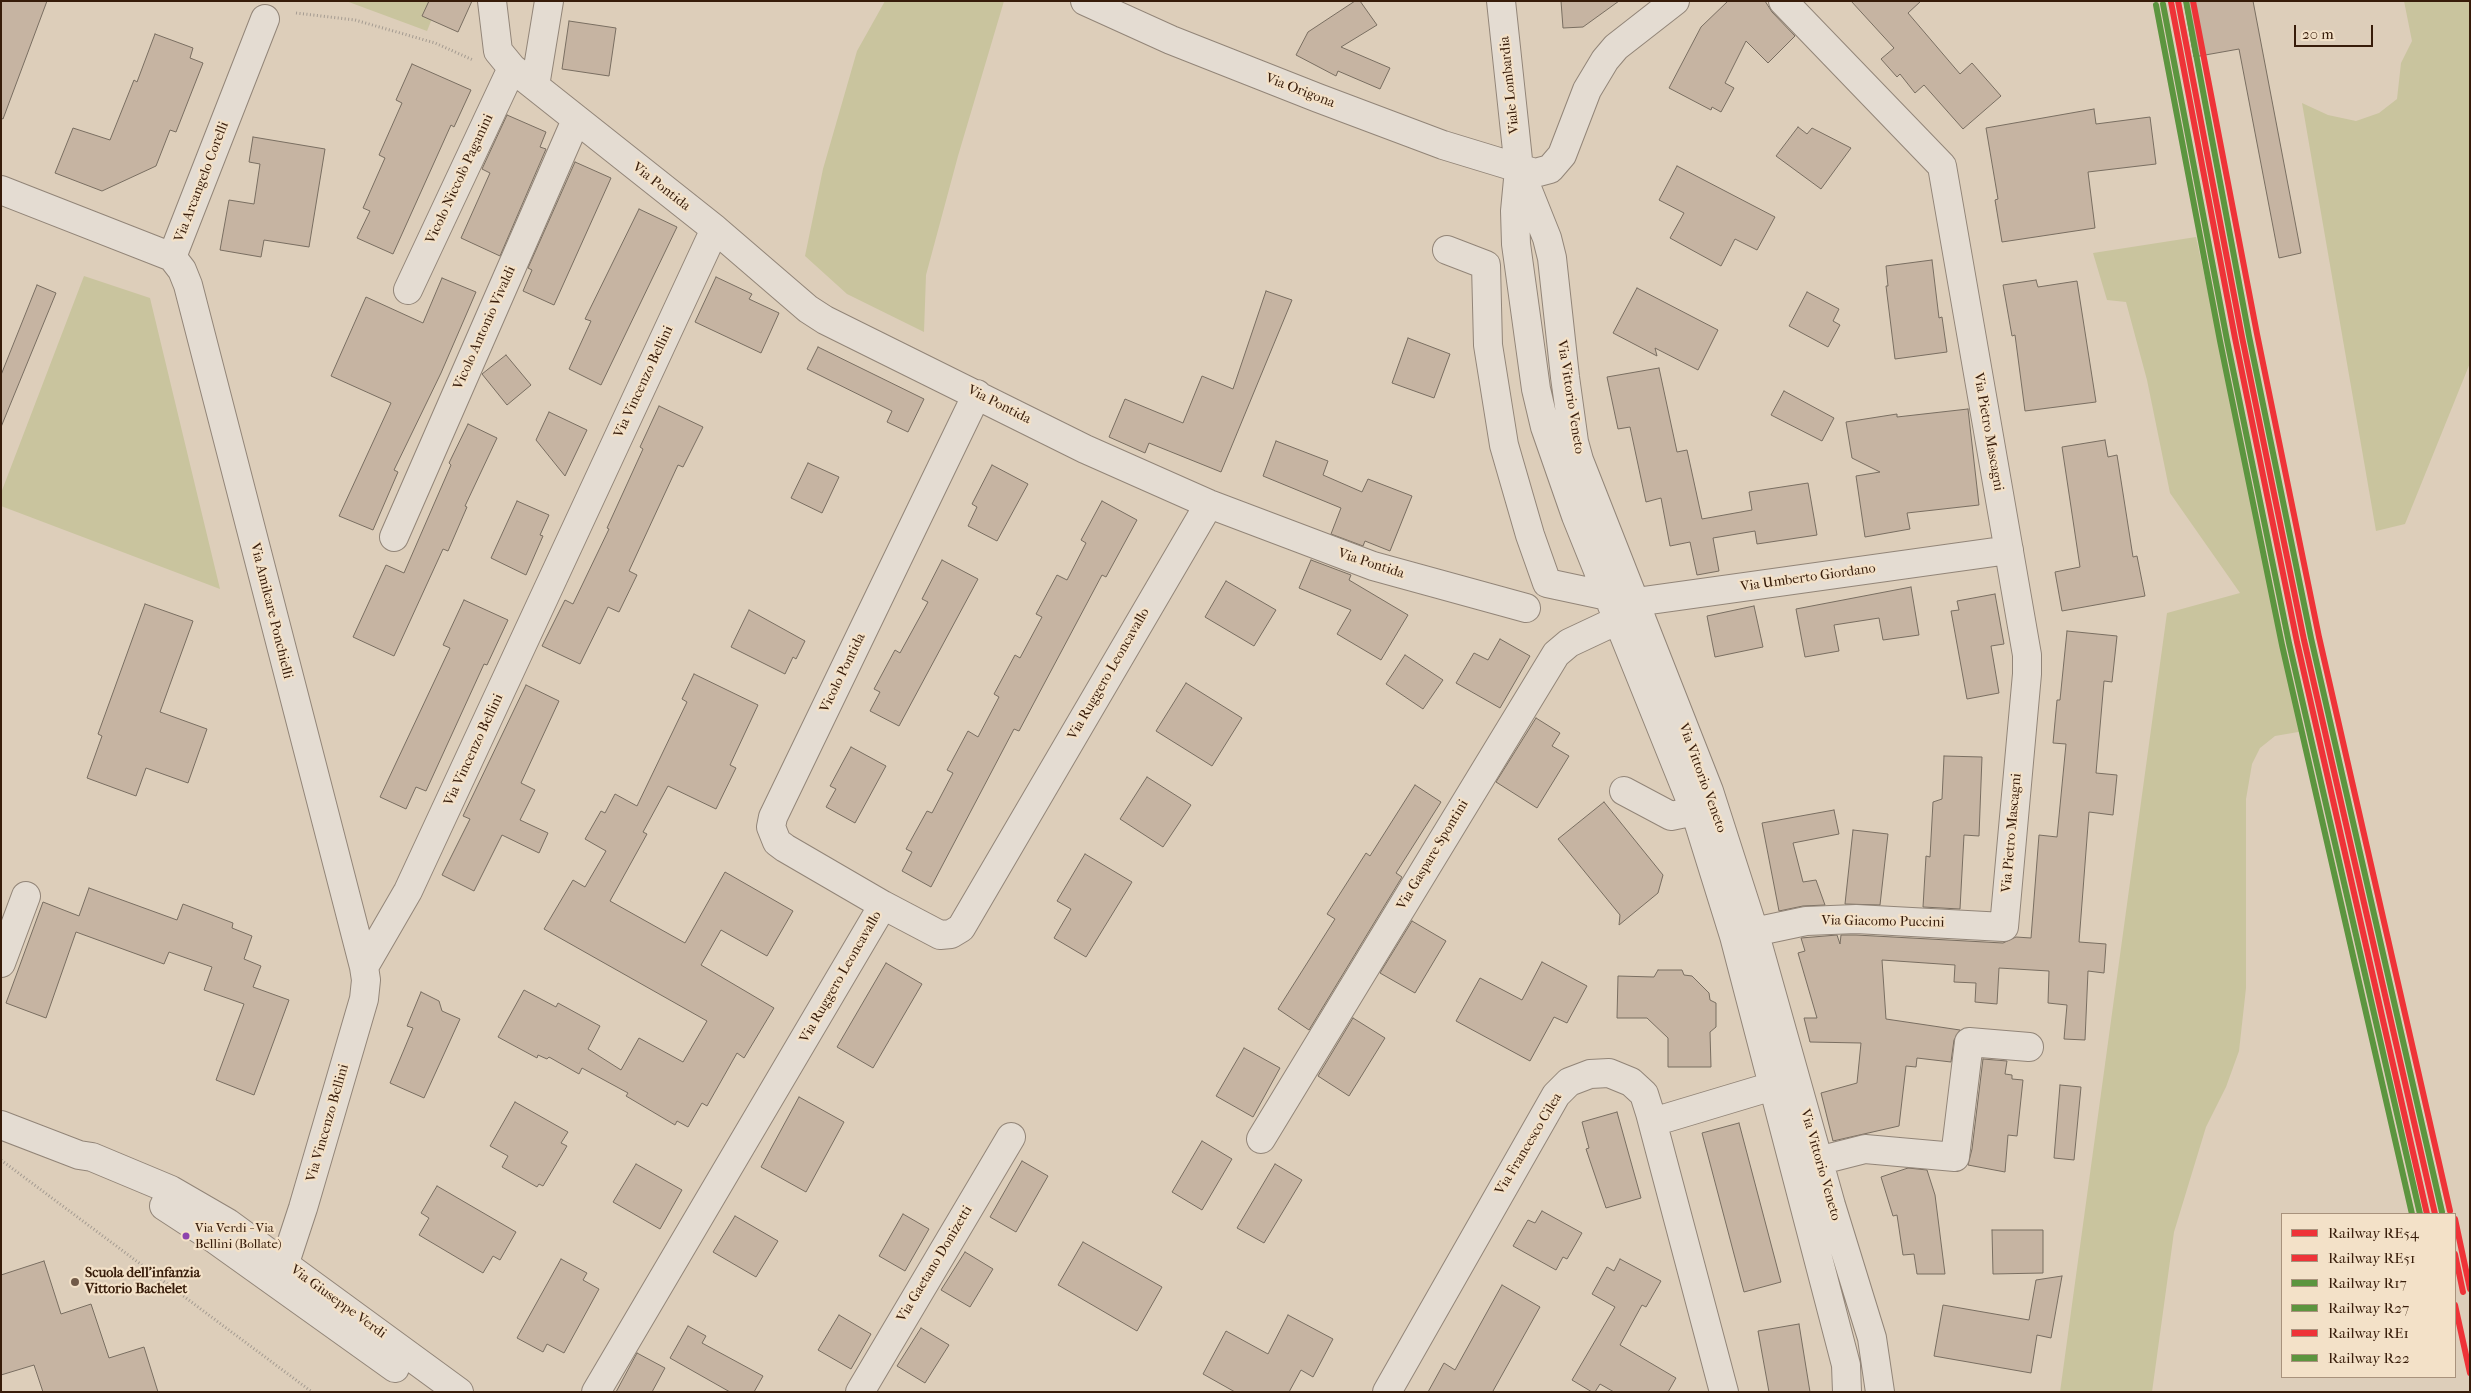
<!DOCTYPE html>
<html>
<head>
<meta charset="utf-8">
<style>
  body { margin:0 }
  #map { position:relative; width:2471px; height:1393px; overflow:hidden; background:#ddceba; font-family:"IM FELL French Canon",serif }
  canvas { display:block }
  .frame { position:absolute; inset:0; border:2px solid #371c0a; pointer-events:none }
  .legend { position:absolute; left:2281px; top:1213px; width:175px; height:165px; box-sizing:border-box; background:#f3e1c8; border:1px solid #a8927c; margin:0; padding:6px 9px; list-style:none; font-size:15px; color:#371c0a }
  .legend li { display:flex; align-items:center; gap:10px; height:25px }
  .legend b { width:25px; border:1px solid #a8927c }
  .scale { position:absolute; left:2294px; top:25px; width:79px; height:22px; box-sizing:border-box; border:2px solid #371c0a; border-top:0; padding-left:6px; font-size:15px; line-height:18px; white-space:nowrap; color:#371c0a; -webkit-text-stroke:4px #f3e1c8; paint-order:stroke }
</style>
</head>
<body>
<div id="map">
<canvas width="2471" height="1393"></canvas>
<div class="frame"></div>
<ul class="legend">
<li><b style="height:6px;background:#ee3338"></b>Railway RE54</li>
<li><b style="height:6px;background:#ee3338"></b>Railway RE51</li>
<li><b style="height:6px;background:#5c953f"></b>Railway R17</li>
<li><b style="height:6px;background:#5c953f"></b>Railway R27</li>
<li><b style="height:6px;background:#ee3338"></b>Railway RE1</li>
<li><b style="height:6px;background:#5c953f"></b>Railway R22</li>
</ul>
<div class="scale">20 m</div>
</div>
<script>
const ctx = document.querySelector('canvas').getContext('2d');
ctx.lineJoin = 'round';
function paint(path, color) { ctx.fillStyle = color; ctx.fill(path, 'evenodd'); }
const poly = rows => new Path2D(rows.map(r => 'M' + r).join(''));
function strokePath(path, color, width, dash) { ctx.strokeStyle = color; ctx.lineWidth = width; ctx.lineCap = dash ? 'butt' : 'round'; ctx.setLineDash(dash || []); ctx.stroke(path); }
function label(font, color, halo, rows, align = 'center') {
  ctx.font = font + ' "IM FELL French Canon",serif'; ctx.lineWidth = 4.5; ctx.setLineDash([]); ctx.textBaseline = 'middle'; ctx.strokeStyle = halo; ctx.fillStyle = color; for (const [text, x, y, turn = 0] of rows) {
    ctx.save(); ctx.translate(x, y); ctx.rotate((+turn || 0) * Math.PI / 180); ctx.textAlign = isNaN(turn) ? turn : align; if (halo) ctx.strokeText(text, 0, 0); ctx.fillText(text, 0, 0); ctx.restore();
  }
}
const green = poly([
  [346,1,439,1,427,31],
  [885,1,1004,1,958,156,926,275,924,332,847,294,805,256,823,169,857,51],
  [2404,1,2470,1,2470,363,2405,524,2376,531,2302,103,2328,115,2356,121,2379,113,2397,99,2401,63,2412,41],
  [2196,237,2304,731,2275,736,2260,748,2252,764,2246,799,2246,988,2239,1051,2226,1087,2206,1127,2174,1232,2152,1392,2060,1392,2167,613,2240,593,2170,493,2147,380,2126,302,2107,300,2093,253],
  [84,276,150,298,220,589,1,506,1,493]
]);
const building = poly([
  [1,1,47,1,3,119,1,118,1,1],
  [429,1,472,1,458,32,422,16,429,1],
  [1355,1,1360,1,1377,25,1341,47,1390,68,1380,89,1338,71,1336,76,1296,55,1308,32,1355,1],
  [1561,1,1619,1,1583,27,1563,28,1561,1],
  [1728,1,1765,1,1772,12,1795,36,1768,63,1746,41,1725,83,1734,88,1721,112,1712,107,1711,110,1669,88,1701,27,1728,1],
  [1851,1,1921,1,1908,13,1960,74,1972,63,2001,96,1963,129,1924,85,1915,93,1900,74,1897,77,1881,59,1894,48,1851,1],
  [2184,1,2253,1,2301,253,2279,258,2239,49,2194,57,2184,1],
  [569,21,616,28,609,76,562,69,569,21],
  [155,34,193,48,190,58,203,63,176,132,170,130,156,166,102,191,55,173,73,128,110,140,134,80,137,82,155,34],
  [412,64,471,90,454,127,451,125,393,254,357,238,370,211,363,208,385,158,379,155,402,103,396,100,412,64],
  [2094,109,2096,124,2150,117,2156,164,2088,172,2095,228,2002,242,1995,200,1998,199,1986,128,2094,109],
  [507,115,546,132,540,147,546,149,500,256,461,238,490,173,482,169,507,115],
  [1798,127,1807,134,1812,128,1851,148,1821,189,1776,156,1798,127],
  [253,137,325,149,309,247,264,240,261,257,220,250,229,200,254,204,260,164,249,162,253,137],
  [575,162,611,178,554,305,523,291,532,270,528,268,575,162],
  [1677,166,1775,217,1757,250,1735,239,1721,266,1670,238,1684,213,1659,200,1677,166],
  [639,209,677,227,601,385,569,369,591,321,585,319,639,209],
  [1932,260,1939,318,1942,317,1947,352,1895,359,1886,286,1888,286,1886,266,1932,260],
  [716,277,752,294,749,299,779,313,761,353,695,322,716,277],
  [442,278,476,292,441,373,394,470,398,472,373,530,339,516,391,403,331,376,366,297,423,323,442,278],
  [2036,280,2038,287,2077,281,2096,402,2025,411,2015,335,2012,336,2003,285,2036,280],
  [37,285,56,293,1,427,1,375,37,285],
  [1637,288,1718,330,1698,370,1655,348,1657,356,1613,333,1637,288],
  [1266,291,1292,300,1221,472,1149,443,1145,453,1109,437,1125,399,1183,423,1202,376,1233,389,1266,291],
  [1807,292,1839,309,1833,321,1840,325,1828,347,1789,326,1807,292],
  [1408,338,1450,354,1434,398,1392,383,1408,338],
  [818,347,924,399,908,432,887,422,892,411,807,369,818,347],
  [506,355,531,385,507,405,482,374,506,355],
  [1659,368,1677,452,1687,450,1702,519,1752,510,1749,492,1808,483,1817,535,1757,544,1755,531,1713,538,1719,571,1697,575,1690,542,1670,546,1661,498,1646,502,1630,427,1618,429,1607,377,1659,368],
  [1784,391,1834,418,1822,441,1771,415,1784,391],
  [659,406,703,427,683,467,678,465,629,571,637,575,619,612,608,607,580,664,542,646,565,600,573,604,609,529,607,528,643,449,640,447,659,406],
  [1968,409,1979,505,1907,513,1910,529,1865,537,1856,476,1880,472,1852,458,1846,422,1897,414,1897,417,1968,409],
  [549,412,587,430,565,476,536,440,549,412],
  [468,424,497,438,465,506,467,507,448,551,443,549,394,656,353,637,386,565,404,573,451,465,449,463,468,424],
  [2105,440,2108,457,2117,455,2133,557,2137,556,2145,596,2062,611,2055,572,2080,567,2062,447,2105,440],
  [1276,441,1328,461,1323,475,1362,492,1368,479,1412,496,1390,551,1365,541,1363,546,1331,534,1341,508,1263,476,1276,441],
  [808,463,839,477,822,513,791,498,808,463],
  [992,465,1028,484,997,541,968,526,977,507,972,504,992,465],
  [517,501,549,515,540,535,543,536,526,575,491,558,517,501],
  [1102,501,1137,520,1106,577,1102,575,1019,731,1014,729,931,887,902,871,912,852,906,849,927,811,932,813,953,773,947,770,968,731,978,737,999,697,994,694,1015,655,1020,658,1042,617,1036,614,1057,575,1067,580,1086,543,1081,540,1102,501],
  [942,560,978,579,899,726,870,711,880,692,874,689,895,650,900,653,928,602,922,599,942,560],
  [1311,560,1351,575,1349,580,1408,615,1381,660,1337,634,1351,610,1299,588,1311,560],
  [1226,581,1276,610,1254,646,1205,617,1226,581],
  [1911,587,1919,635,1883,640,1879,618,1834,625,1839,651,1805,657,1796,609,1911,587],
  [1995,594,2004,644,1991,646,1999,693,1967,699,1951,611,1959,610,1957,601,1995,594],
  [464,600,508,620,487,665,484,664,426,791,416,787,406,809,380,797,450,648,443,645,464,600],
  [145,604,193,621,160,712,207,729,188,783,146,768,136,796,87,778,102,736,98,734,145,604],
  [1754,606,1763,647,1715,657,1707,616,1754,606],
  [749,610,805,641,796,659,793,657,785,674,731,647,749,610],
  [2067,631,2117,636,2112,682,2104,681,2096,773,2117,775,2113,815,2089,812,2079,942,2106,944,2104,973,2088,971,2085,1040,2064,1039,2067,1005,2048,1003,2049,971,1999,968,1997,1004,1975,1002,1976,983,1954,982,1955,965,1882,960,1886,1019,1960,1030,1954,1040,1951,1062,1917,1058,1916,1067,1906,1066,1899,1126,1833,1141,1821,1093,1857,1083,1861,1043,1810,1042,1804,1018,1817,1018,1798,953,1805,951,1801,938,1837,935,1840,944,1841,935,1856,935,2003,943,2016,937,2031,938,2039,835,2057,837,2066,744,2053,743,2057,700,2060,700,2067,631],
  [1500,639,1530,656,1500,708,1456,683,1474,653,1488,660,1500,639],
  [1405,655,1443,680,1423,709,1386,684,1405,655],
  [694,674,758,705,730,765,736,768,716,809,668,786,643,832,647,834,610,901,685,943,725,872,793,911,767,956,721,930,701,965,774,1008,744,1058,737,1053,707,1106,702,1103,688,1127,677,1121,675,1125,626,1096,628,1093,582,1068,579,1074,549,1057,547,1059,538,1055,537,1058,498,1037,524,990,556,1007,558,1003,600,1026,588,1049,621,1070,639,1038,683,1062,707,1021,544,929,573,880,585,887,606,851,585,839,601,811,605,813,615,794,637,806,687,702,682,699,694,674],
  [1186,683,1242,718,1212,766,1156,731,1186,683],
  [526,685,559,701,521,783,535,790,520,820,548,833,539,853,502,835,474,891,442,875,470,819,463,816,526,685],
  [1536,718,1560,733,1552,746,1569,756,1537,808,1496,782,1536,718],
  [851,747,886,766,855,823,826,807,836,789,830,786,851,747],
  [1944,756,1982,757,1979,836,1964,835,1960,909,1923,907,1926,856,1930,857,1933,802,1942,799,1944,756],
  [1147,777,1191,805,1163,847,1120,819,1147,777],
  [1415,785,1441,802,1396,873,1402,877,1309,1030,1278,1009,1335,919,1327,914,1366,853,1370,856,1415,785],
  [1604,802,1663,875,1658,893,1619,925,1620,915,1558,839,1604,802],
  [1834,810,1839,834,1793,843,1803,882,1816,880,1825,905,1803,906,1779,911,1762,823,1834,810],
  [1853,830,1888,834,1880,905,1845,904,1853,830],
  [1085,854,1132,882,1086,957,1054,938,1071,909,1057,901,1085,854],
  [89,888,177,920,183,904,233,923,232,928,252,936,244,959,261,966,253,987,289,1000,254,1095,216,1080,244,1004,204,990,212,967,169,952,164,964,76,932,46,1018,6,1003,43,902,79,916,89,888],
  [1412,921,1446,941,1415,993,1380,973,1412,921],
  [1542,962,1587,986,1567,1023,1554,1017,1530,1061,1456,1021,1480,978,1522,1000,1542,962],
  [886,963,922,984,873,1068,837,1047,886,963],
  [1658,970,1682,970,1684,975,1692,976,1709,993,1710,1000,1716,1003,1716,1027,1710,1032,1711,1067,1668,1067,1668,1038,1647,1018,1617,1018,1618,976,1654,977,1658,970],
  [421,992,439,1001,442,1011,460,1019,424,1098,390,1083,413,1028,407,1026,421,992],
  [1353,1018,1385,1038,1349,1096,1318,1076,1353,1018],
  [1244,1048,1280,1068,1253,1117,1216,1096,1244,1048],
  [1983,1059,2007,1061,2005,1074,2012,1075,2012,1079,2023,1080,2017,1136,2008,1135,2005,1172,1968,1165,1972,1149,1983,1059],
  [2060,1085,2081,1087,2074,1160,2054,1158,2060,1085],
  [799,1097,844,1122,806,1192,761,1167,799,1097],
  [515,1102,568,1132,561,1143,567,1146,543,1186,539,1184,537,1187,502,1167,508,1156,490,1146,515,1102],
  [1617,1112,1641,1198,1606,1208,1586,1149,1589,1148,1582,1122,1617,1112],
  [1739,1123,1781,1282,1744,1292,1702,1133,1739,1123],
  [1202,1141,1232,1159,1202,1210,1172,1192,1202,1141],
  [1022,1161,1048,1176,1016,1232,990,1217,1022,1161],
  [636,1164,682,1190,660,1229,613,1202,636,1164],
  [1275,1164,1302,1180,1264,1243,1237,1228,1275,1164],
  [1908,1168,1927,1170,1935,1195,1945,1274,1917,1274,1914,1254,1903,1255,1897,1215,1893,1216,1881,1177,1908,1168],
  [437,1186,516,1232,500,1260,493,1256,483,1273,419,1235,429,1218,421,1213,437,1186],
  [1542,1211,1582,1233,1567,1259,1563,1257,1556,1270,1513,1246,1528,1220,1535,1223,1542,1211],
  [903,1214,929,1229,905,1271,879,1256,903,1214],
  [735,1216,778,1241,756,1277,713,1252,735,1216],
  [1992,1230,2043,1230,2043,1273,1993,1274,1992,1230],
  [1083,1242,1162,1287,1137,1331,1058,1285,1083,1242],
  [965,1252,993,1269,970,1307,941,1290,965,1252],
  [561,1259,587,1273,583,1280,599,1289,564,1353,547,1344,543,1352,517,1338,561,1259],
  [1620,1259,1661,1281,1646,1307,1642,1305,1620,1345,1676,1378,1668,1392,1614,1392,1600,1384,1595,1392,1592,1392,1572,1380,1615,1307,1592,1294,1607,1267,1614,1271,1620,1259],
  [44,1261,61,1314,91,1304,109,1358,144,1347,158,1392,43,1392,34,1365,1,1375,1,1275,44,1261],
  [2062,1276,2051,1338,2037,1335,2031,1373,1934,1356,1943,1305,2029,1320,2036,1280,2062,1276],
  [1502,1285,1540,1307,1493,1391,1495,1392,1428,1392,1444,1363,1455,1370,1502,1285],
  [839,1315,871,1334,851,1369,818,1350,839,1315],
  [1288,1315,1333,1339,1313,1377,1301,1370,1289,1392,1235,1392,1203,1374,1226,1331,1268,1354,1288,1315],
  [1799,1324,1810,1392,1769,1392,1758,1331,1799,1324],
  [688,1326,706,1336,702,1343,763,1376,754,1392,730,1392,670,1358,688,1326],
  [921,1328,949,1345,925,1383,897,1366,921,1328],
  [637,1353,665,1368,652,1392,616,1392,637,1353]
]);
const path = poly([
  [296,13,355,20,435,43,473,60],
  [1,1160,312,1392]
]);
const minor = poly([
  [492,1,498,51,512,68,715,229,808,309,825,320,1085,449,1209,504,1373,566,1526,608],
  [1085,1,1171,40,1318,98,1443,145,1535,173,1550,169,1562,155,1587,90,1605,60,1616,47,1675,1],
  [1501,1,1519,169,1515,211,1516,244,1536,389,1545,427,1576,516,1696,814,1734,936,1846,1365,1847,1392],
  [535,86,549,1],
  [1521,173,1547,238,1552,258,1565,377,1574,442,1579,460,1709,791,1754,931,1831,1205,1872,1338,1880,1392],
  [1,190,172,257],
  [1447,250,1486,265,1488,345,1504,445,1530,535,1547,583,1636,602,2009,550],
  [172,257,182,270,188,285,364,967],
  [172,257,265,19],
  [408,290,512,68],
  [394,537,576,120],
  [1624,791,1671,816,1695,811],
  [883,905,785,848,777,842,771,827,773,817,977,394],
  [1735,936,1806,921,1856,919,2004,927,2027,674,2027,655,1942,166,1783,1],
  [1,963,26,896],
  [1653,1122,1773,1086],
  [1,1125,79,1155,92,1157,171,1190,228,1223,459,1392],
  [1261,1139,1556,654,1569,643,1618,620,1631,606],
  [1802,1165,1865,1149,1955,1157,1969,1042,2029,1047],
  [164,1206,216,1240,395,1368],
  [278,1284,303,1208,364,999,366,980,364,967,408,891,715,229],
  [596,1392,883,905,940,935,951,934,961,928,1209,504],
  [860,1392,1011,1137],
  [1387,1392,1556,1095,1569,1082,1590,1074,1609,1073,1631,1082,1644,1094,1650,1113,1724,1392]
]);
const rail1 = poly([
  [2178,1,2242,337,2304,640,2435,1214],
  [2455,1219,2470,1289],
  [2455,1305,2470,1373]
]);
const rail2 = poly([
  [2171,2,2235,338,2297,642,2427,1214],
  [2455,1254,2463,1292]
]);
const rail3 = poly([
  [2186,1,2249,336,2311,638,2442,1212]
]);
const rail4 = poly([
  [2163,4,2227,340,2289,643,2420,1214]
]);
const rail5 = poly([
  [2193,1,2257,334,2319,637,2450,1211]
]);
const rail6 = poly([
  [2156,5,2220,341,2282,645,2412,1214]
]);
const markers = [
  [186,1236,4.5,"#8e44ad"],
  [75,1282,5,"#715a48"]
];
const busNames = [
  ["Via Verdi - Via",195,1229],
  ["Bellini (Bollate)",195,1245]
];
const streetNames = [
  ["Viale Lombardia",1510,85,-96],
  ["Via Origona",1300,91,21],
  ["Vicolo Niccolò Paganini",460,179,-65],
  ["Via Arcangelo Corelli",202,182,-69],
  ["Via Pontida",661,187,38],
  ["Vicolo Antonio Vivaldi",485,328,-66],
  ["Via Vincenzo Bellini",644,382,-65],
  ["Via Vittorio Veneto",1570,397,81],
  ["Via Pontida",999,405,27],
  ["Via Pietro Mascagni",1988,432,80],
  ["Via Pontida",1371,564,18],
  ["Via Umberto Giordano",1808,578,-8],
  ["Via Amilcare Ponchielli",271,611,76],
  ["Vicolo Pontida",843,673,-64],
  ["Via Ruggero Leoncavallo",1109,674,-60],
  ["Via Vincenzo Bellini",474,750,-65],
  ["Via Vittorio Veneto",1702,778,70],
  ["Via Pietro Mascagni",2012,833,-85],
  ["Via Gaspare Spontini",1433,855,-59],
  ["Via Giacomo Puccini",1883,922,1],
  ["Via Ruggero Leoncavallo",841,977,-60],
  ["Via Vincenzo Bellini",328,1123,-74],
  ["Via Francesco Cilea",1529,1144,-59],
  ["Via Vittorio Veneto",1820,1165,74],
  ["Via Gaetano Donizetti",935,1264,-59],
  ["Via Giuseppe Verdi",338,1302,36]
];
const poiNames = [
  ["Scuola dell'infanzia",85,1274],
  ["Vittorio Bachelet",85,1290]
];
paint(green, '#c9c49e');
paint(building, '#c6b4a2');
strokePath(building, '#796e61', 1);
strokePath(minor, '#928578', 30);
strokePath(path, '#a49b91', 3, [1, 2.5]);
strokePath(minor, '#e4dcd2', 28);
strokePath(rail1, '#ee3338', 6);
strokePath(rail2, '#ee3338', 6);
strokePath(rail3, '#5c953f', 6);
strokePath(rail4, '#5c953f', 6);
strokePath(rail5, '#ee3338', 6);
strokePath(rail6, '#5c953f', 6);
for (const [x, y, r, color] of markers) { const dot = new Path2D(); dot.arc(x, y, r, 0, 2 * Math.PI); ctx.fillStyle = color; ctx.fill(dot); strokePath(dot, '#f3e1c8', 2); }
label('13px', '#371c0a', '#f3e1c8', busNames, 'left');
label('14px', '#371c0a', '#f3e1c8', streetNames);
label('bold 14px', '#371c0a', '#f3e1c8', poiNames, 'left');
</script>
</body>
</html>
